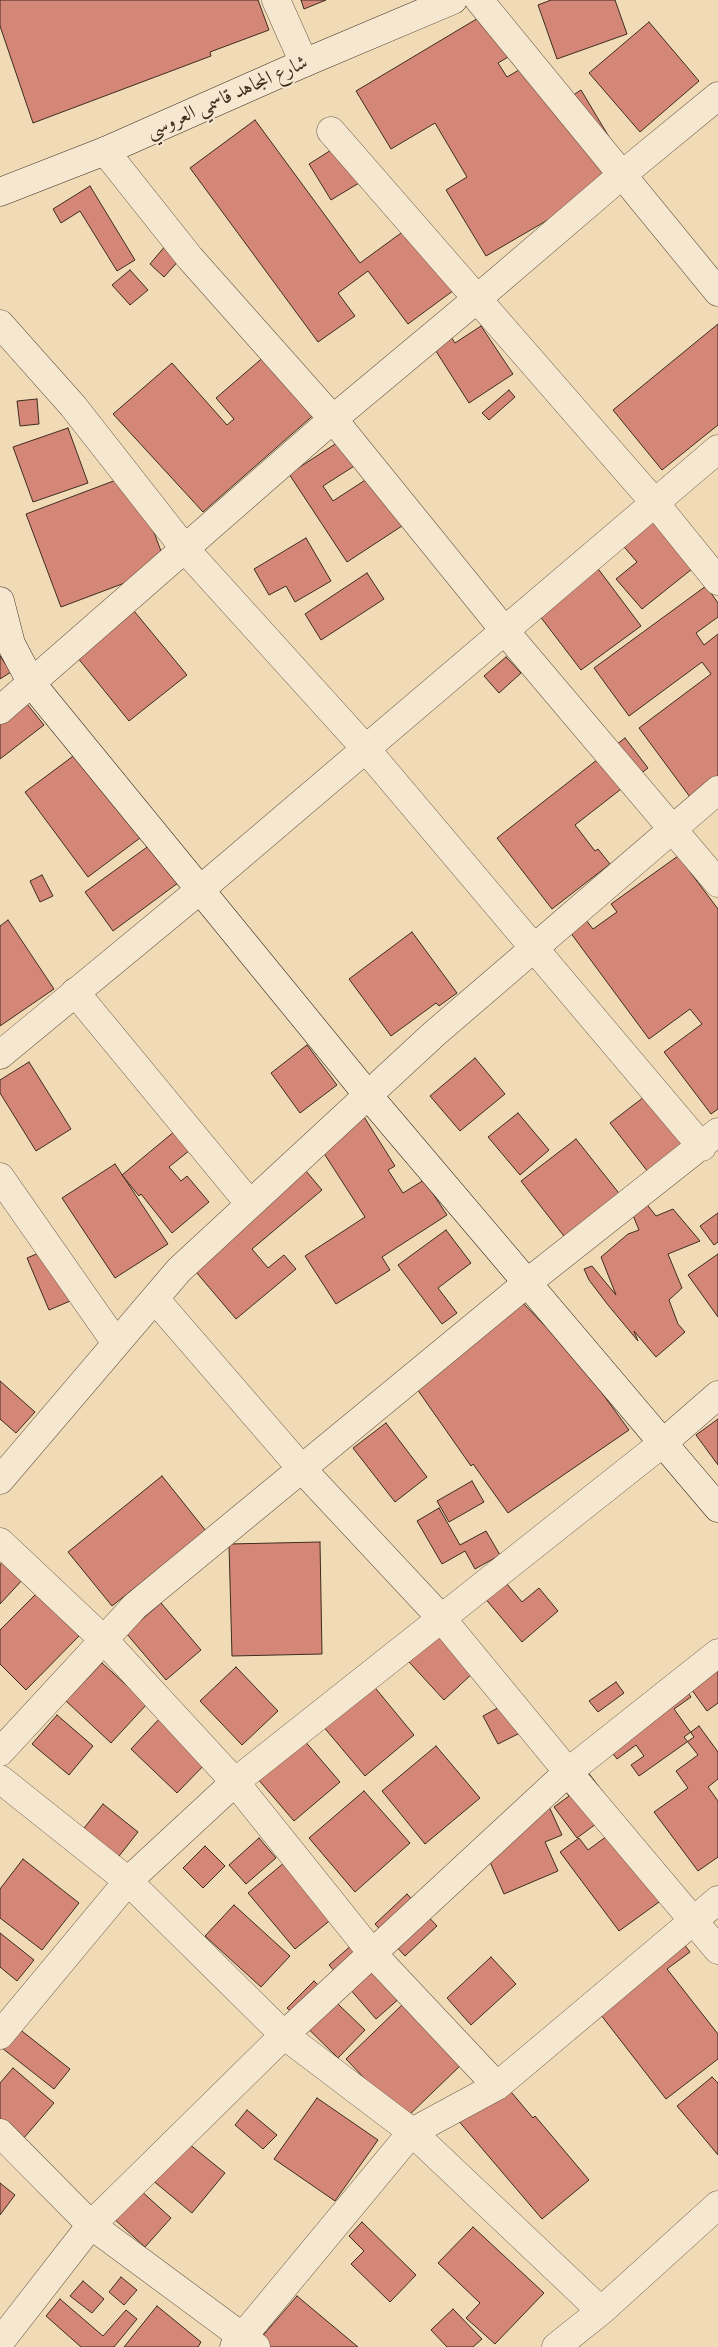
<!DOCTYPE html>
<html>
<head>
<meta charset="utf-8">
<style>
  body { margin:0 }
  canvas { display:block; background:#f1dbb6 }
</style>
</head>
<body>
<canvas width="718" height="2347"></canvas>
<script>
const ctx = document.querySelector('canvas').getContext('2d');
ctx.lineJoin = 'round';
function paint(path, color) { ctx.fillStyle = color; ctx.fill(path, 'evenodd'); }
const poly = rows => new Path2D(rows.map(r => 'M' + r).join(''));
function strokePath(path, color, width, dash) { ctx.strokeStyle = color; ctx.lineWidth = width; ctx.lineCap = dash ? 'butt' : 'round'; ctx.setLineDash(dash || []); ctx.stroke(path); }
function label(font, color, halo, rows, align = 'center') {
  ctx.font = font + ' "EB Garamond",Amiri,serif'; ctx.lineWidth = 4; ctx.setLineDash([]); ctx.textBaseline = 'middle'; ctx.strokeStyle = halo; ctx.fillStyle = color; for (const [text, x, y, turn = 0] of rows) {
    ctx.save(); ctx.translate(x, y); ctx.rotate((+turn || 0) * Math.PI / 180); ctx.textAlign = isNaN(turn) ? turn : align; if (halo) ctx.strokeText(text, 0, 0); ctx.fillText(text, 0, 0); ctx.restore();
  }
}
const building = poly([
  [0,0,258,0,269,30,210,52,211,56,33,123,0,26,0,0],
  [301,0,326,0,304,9,301,0],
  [551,0,615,0,627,34,557,59,538,5,551,0],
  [495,8,520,50,498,63,507,77,541,57,566,100,581,90,630,172,486,256,446,190,467,177,435,123,391,149,356,91,495,8],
  [649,22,699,81,640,132,589,73,649,22],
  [255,120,360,263,423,217,469,279,408,324,368,271,338,293,355,316,318,342,190,168,255,120],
  [336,147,359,183,331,200,309,164,336,147],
  [90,186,135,260,117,271,80,211,61,223,53,209,90,186],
  [166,245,181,258,164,277,150,264,166,245],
  [130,270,148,290,130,305,112,285,130,270],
  [718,324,718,425,662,470,613,410,718,324],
  [481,326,513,374,469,403,434,348,451,337,455,343,481,326],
  [266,355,317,412,203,512,113,414,172,363,227,425,234,419,216,398,266,355],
  [509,390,515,397,489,420,482,413,509,390],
  [37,399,39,424,20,426,17,401,37,399],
  [68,428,88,483,33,502,13,447,68,428],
  [343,439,359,463,323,486,333,501,373,475,405,524,347,562,289,474,343,439],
  [132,474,167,567,61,607,26,514,132,474],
  [654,513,697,565,642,609,616,579,637,562,619,541,654,513],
  [306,538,331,581,295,602,286,586,269,595,254,569,306,538],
  [596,566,641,626,581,670,536,611,596,566],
  [367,573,384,599,321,640,305,614,367,573],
  [706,586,718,603,718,617,696,633,704,645,718,634,718,776,690,797,639,728,711,674,702,662,629,716,594,668,706,586],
  [134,611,187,675,129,721,77,657,134,611],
  [0,656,11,672,0,679,0,656],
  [506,657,521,673,499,693,484,676,506,657],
  [23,699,44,725,0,759,0,717,23,699],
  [625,738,648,768,575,825,595,851,598,849,610,864,552,909,497,838,625,738],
  [80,751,144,835,88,877,25,792,80,751],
  [150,845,178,883,113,931,85,892,150,845],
  [678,856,718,909,718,1109,711,1114,664,1052,702,1024,690,1009,649,1039,570,932,586,920,593,929,617,912,611,904,678,856],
  [42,875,53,896,40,902,30,881,42,875],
  [8,920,54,989,0,1026,0,926,8,920],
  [412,932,457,993,439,1006,436,1003,391,1036,349,979,412,932],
  [307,1045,337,1085,300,1113,271,1073,307,1045],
  [475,1058,505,1094,460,1131,430,1096,475,1058],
  [29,1062,71,1129,36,1151,0,1093,0,1080,29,1062],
  [648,1094,690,1147,652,1177,610,1123,648,1094],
  [361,1112,395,1166,388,1170,403,1193,424,1180,447,1215,382,1257,390,1270,336,1304,305,1256,365,1217,316,1141,361,1112],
  [518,1113,549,1150,520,1175,488,1137,518,1113],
  [175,1131,190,1150,169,1167,181,1181,187,1176,209,1202,172,1233,141,1194,139,1196,122,1175,175,1131],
  [576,1139,622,1197,567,1240,521,1181,576,1139],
  [115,1164,168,1244,115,1278,62,1198,115,1164],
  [306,1171,322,1190,252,1249,268,1268,284,1255,296,1269,236,1319,191,1266,306,1171],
  [645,1202,656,1216,673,1209,700,1241,668,1254,682,1288,669,1300,678,1324,685,1332,656,1357,634,1331,638,1341,608,1305,589,1280,584,1269,592,1266,616,1295,601,1257,628,1234,639,1230,632,1213,645,1202],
  [718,1213,718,1242,714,1245,700,1226,718,1213],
  [446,1230,471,1263,438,1288,457,1313,442,1324,398,1265,446,1230],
  [53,1247,75,1299,49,1310,27,1258,53,1247],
  [718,1254,718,1317,688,1275,718,1254],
  [521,1301,578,1360,629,1430,508,1513,473,1464,471,1466,417,1389,521,1301],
  [0,1381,35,1412,16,1433,0,1419,0,1381],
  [718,1419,718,1465,696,1435,718,1419],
  [386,1423,427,1477,395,1502,353,1448,386,1423],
  [162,1476,206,1531,112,1606,68,1552,162,1476],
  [472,1481,484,1502,449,1522,437,1501,472,1481],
  [439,1508,460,1545,486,1531,500,1555,475,1569,465,1551,442,1564,417,1521,439,1508],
  [320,1542,322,1654,232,1656,229,1544,320,1542],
  [5,1559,25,1577,0,1604,0,1565,5,1559],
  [497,1572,522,1602,539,1588,558,1611,522,1642,477,1589,497,1572],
  [36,1594,79,1636,26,1690,0,1664,0,1630,36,1594],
  [161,1603,201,1650,166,1680,126,1633,161,1603],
  [428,1622,474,1672,444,1700,398,1650,428,1622],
  [718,1647,718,1703,707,1711,681,1675,718,1647],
  [102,1663,147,1704,111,1743,66,1701,102,1663],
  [236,1667,278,1711,242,1745,200,1701,236,1667],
  [675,1675,691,1697,674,1709,694,1737,639,1776,631,1765,644,1756,636,1745,617,1759,599,1735,675,1675],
  [616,1682,624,1693,598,1712,589,1701,616,1682],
  [372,1684,414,1735,365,1776,322,1725,372,1684],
  [505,1704,520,1733,498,1744,483,1716,505,1704],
  [57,1715,93,1746,69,1775,32,1744,57,1715],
  [161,1717,208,1761,177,1793,131,1749,161,1717],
  [699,1726,718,1752,718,1779,708,1787,718,1801,718,1857,698,1871,654,1812,688,1788,676,1771,698,1755,684,1737,699,1726],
  [303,1739,340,1782,294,1821,257,1778,303,1739],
  [436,1746,480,1798,425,1844,382,1791,436,1746],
  [577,1758,616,1809,577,1838,554,1807,569,1796,554,1776,577,1758],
  [364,1791,410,1843,355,1892,309,1838,364,1791],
  [546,1800,562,1835,545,1842,558,1871,504,1894,483,1846,546,1800],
  [103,1804,138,1832,116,1860,81,1832,103,1804],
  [626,1822,677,1889,619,1931,560,1852,579,1838,588,1850,626,1822],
  [259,1838,276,1858,246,1884,229,1865,259,1838],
  [205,1846,225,1866,203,1888,183,1868,205,1846],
  [23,1859,79,1903,42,1950,0,1918,0,1889,23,1859],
  [285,1862,333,1918,295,1949,248,1893,285,1862],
  [407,1894,437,1926,405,1956,375,1924,407,1894],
  [234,1905,290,1956,261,1987,205,1936,234,1905],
  [674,1931,690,1952,667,1969,718,2034,718,2059,666,2099,587,1997,674,1931],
  [0,1933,34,1960,17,1981,0,1967,0,1933],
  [353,1944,401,1997,376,2019,329,1965,353,1944],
  [491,1957,516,1984,471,2025,447,1998,491,1957],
  [314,1981,365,2030,338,2058,287,2008,314,1981],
  [403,2004,462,2064,404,2120,346,2059,403,2004],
  [18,2028,70,2069,54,2089,2,2048,18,2028],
  [13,2068,54,2103,23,2139,0,2120,0,2083,13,2068],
  [496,2074,533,2118,535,2116,589,2180,542,2219,451,2112,496,2074],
  [712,2077,718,2083,718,2155,677,2106,712,2077],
  [317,2098,378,2140,335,2201,274,2159,317,2098],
  [247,2110,277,2135,263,2149,235,2125,247,2110],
  [183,2139,225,2173,192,2213,151,2179,183,2139],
  [0,2183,15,2195,0,2215,0,2183],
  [139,2189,171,2218,145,2247,113,2218,139,2189],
  [362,2222,416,2275,390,2302,351,2264,364,2251,349,2236,362,2222],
  [473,2227,544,2293,495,2344,466,2318,480,2303,438,2263,473,2227],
  [121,2277,137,2290,124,2305,109,2292,121,2277],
  [83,2281,104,2299,92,2313,70,2296,83,2281],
  [297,2296,358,2347,267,2347,259,2340,297,2296],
  [60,2299,103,2336,126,2310,137,2319,114,2347,81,2347,46,2316,60,2299],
  [157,2306,201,2342,198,2347,124,2347,157,2306],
  [453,2309,482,2339,473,2347,447,2347,431,2330,453,2309]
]);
const street = poly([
  [276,0,304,63],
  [479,0,718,292],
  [331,131,655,503,718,581],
  [105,151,190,258,333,419,504,630,718,883],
  [0,324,73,406,185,549,365,748,702,1147],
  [0,710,333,419,478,298,623,174,718,96],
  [75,992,249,1203],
  [0,1055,201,889,718,449],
  [0,1177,116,1343],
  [155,1299,301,1468,442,1619,568,1772,718,1950],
  [0,1480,179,1270,434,1034,718,790],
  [0,1542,104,1640,235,1782,372,1953,497,2086],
  [0,1752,135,1606,527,1283,718,1132],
  [0,1779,128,1881,284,2035,412,2132,601,2311],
  [0,2035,128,1881,235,1782,664,1442,718,1395],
  [0,2133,91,2225,256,2347],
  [0,2342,91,2225,284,2035,568,1772,718,1653],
  [234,2347,412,2132,497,2086,718,1900],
  [556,2347,601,2311,718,2205]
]);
const secondary = poly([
  [0,192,105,151,304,63,453,0],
  [0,601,11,644,32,684,367,1094,718,1508]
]);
const streetNames = [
  ["شارع المجاهد قاسمي العروسي",227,97,-24]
];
paint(building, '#d58777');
strokePath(building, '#3d2d1f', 1);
strokePath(street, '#6a5845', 29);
strokePath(secondary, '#3d2d1f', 29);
strokePath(street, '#f6e8d0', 28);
strokePath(secondary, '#f6e8d0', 28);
label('20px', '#3d2d1f', '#f6e8d0', streetNames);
</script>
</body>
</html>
